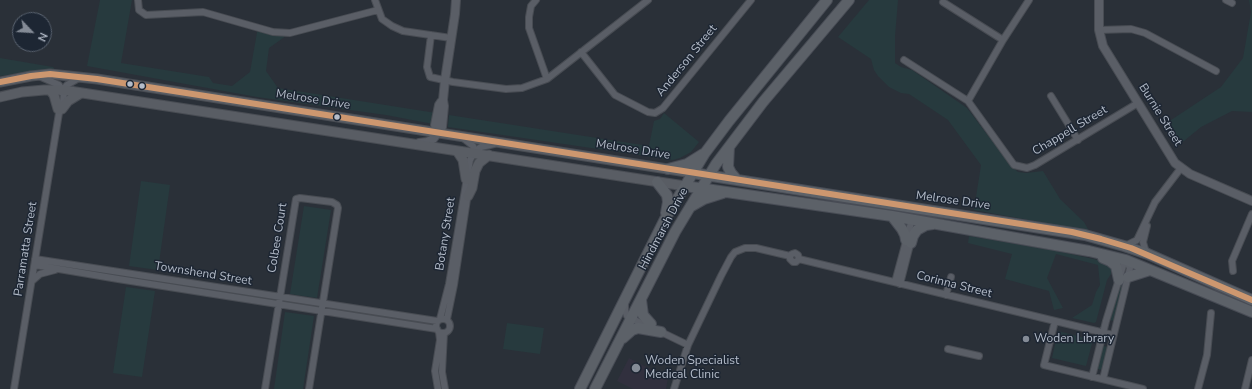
<!DOCTYPE html>
<html>
<head>
<meta charset="utf-8">
<style>
  body { margin:0 }
  #map { position:relative; width:1252px; height:389px; overflow:hidden; background:#2a3038; font-family:"Nunito Sans",sans-serif }
  canvas { display:block }
  .north { position:absolute; left:12px; top:12px; width:40px; height:40px; box-sizing:border-box; background:#1d2633; border:1px solid #59626f; border-radius:50%; rotate:115deg; font-size:11px; font-weight:700; line-height:16px; text-align:center; color:#b4bcc9 }
  .north::after { content:''; display:block; margin:auto; width:14px; height:18px; background:#848b96; clip-path:polygon(50% 0,100% 100%,50% 72%,0 100%) }
</style>
</head>
<body>
<div id="map">
<canvas width="1252" height="389"></canvas>
<div class="north">N</div>
</div>
<script>
const ctx = document.querySelector('canvas').getContext('2d');
ctx.lineJoin = 'round';
function paint(path, color) { ctx.fillStyle = color; ctx.fill(path, 'evenodd'); }
const poly = rows => new Path2D(rows.map(r => 'M' + r).join(''));
function strokePath(path, color, width, dash) { ctx.strokeStyle = color; ctx.lineWidth = width; ctx.lineCap = dash ? 'butt' : 'round'; ctx.setLineDash(dash || []); ctx.stroke(path); }
function label(font, color, halo, rows, align = 'center') {
  ctx.font = font + ' "Nunito Sans",sans-serif'; ctx.lineWidth = 3; ctx.setLineDash([]); ctx.textBaseline = 'middle'; ctx.strokeStyle = halo; ctx.fillStyle = color; for (const [text, x, y, turn = 0] of rows) {
    ctx.save(); ctx.translate(x, y); ctx.rotate((+turn || 0) * Math.PI / 180); ctx.textAlign = isNaN(turn) ? turn : align; if (halo) ctx.strokeText(text, 0, 0); ctx.fillText(text, 0, 0); ctx.restore();
  }
}
const medical = poly([
  [629,358,668,378,666,389,633,389,617,381]
]);
const green = poly([
  [100,0,132,0,121,63,209,77,213,83,232,86,250,72,258,27,290,33,269,48,266,71,278,88,436,113,433,124,386,115,257,97,87,66],
  [869,0,898,0,895,36,895,63,901,67,912,70,967,108,1011,166,1018,172,1026,173,1043,171,1060,199,1084,222,1089,231,974,210,981,165,948,120,909,94,901,93,889,87,878,76,874,70,871,59,838,37],
  [1249,0,1252,0,1252,112,1232,111,1201,127,1179,145,1165,124,1221,87,1243,58,1251,12],
  [0,58,53,67,55,70,14,74,0,76],
  [664,113,699,142,691,152,680,158,673,160,448,127,449,115,649,146,654,121,660,119],
  [141,181,170,185,158,270,129,266],
  [304,206,331,210,317,298,290,294],
  [969,236,1057,251,1107,262,1111,265,1111,274,1107,280,1096,322,1094,323,1072,318,1092,305,1096,292,1100,285,1098,265,1056,254,1047,278,1063,308,1054,310,1049,291,1005,279,1012,254,968,243],
  [1124,268,1127,269,1114,321,1110,320],
  [126,287,155,291,142,377,113,373],
  [285,312,314,316,303,389,274,389],
  [507,323,544,328,540,354,503,349],
  [1058,331,1093,340,1086,366,1052,358],
  [1103,346,1109,347,1103,370,1097,369]
]);
const minor = poly([
  [138,0,139,10,146,15,203,12,273,32,290,33,378,10],
  [375,0,382,19,392,26,403,31,451,38],
  [536,0,531,6,529,17,529,28,547,79],
  [1029,0,1003,40,968,101,1014,165,1027,168,1035,165,1138,103],
  [1226,0,1232,3],
  [943,2,1003,40],
  [1099,30,1131,29,1145,33,1216,71],
  [431,35,427,67,430,77,453,82,506,89,522,88,547,79,648,0],
  [581,52,615,95,648,112,655,113,663,108,751,0],
  [904,60,968,101],
  [61,92,67,85,79,78],
  [1051,96,1078,140],
  [463,138,473,146,474,154],
  [1147,226,1143,242,1145,249,1149,255],
  [1125,246,1137,240,1155,202,1181,168],
  [790,256,790,259,793,262,796,262,799,259],
  [35,259,437,321],
  [799,259,1113,335],
  [35,265,118,279,437,329],
  [1233,271,1232,261,1252,214],
  [32,281,40,274,55,270],
  [895,282,912,219],
  [900,284,911,241],
  [946,295,951,277],
  [625,303,625,310,627,316,648,327],
  '436 326a7 7 0 1 1 14 0a7 7 0 1 1-14 0Z',
  [440,319,449,284,470,160,475,151,481,147,494,144],
  [447,319,454,285,468,193],
  [1055,321,1044,365,1143,389],
  [659,331,688,345],
  [444,333,442,372,445,389],
  [948,349,979,356],
  [1092,377,1106,321,1123,266,1126,260],
  [1103,379,1130,268,1126,260],
  [14,389,59,113,62,109,64,93,59,85,39,76],
  [265,389,296,199,300,198,332,202,337,205,338,208,309,389],
  [438,389,435,371,440,340,439,332],
  [674,389,688,345,721,276,731,257,735,252,745,248,756,248,790,256,792,254,795,253,798,255,799,259],
  [1198,389,1207,355,1211,313],
  [1245,389,1252,360]
]);
const tertiary = poly([
  [1099,0,1099,30,1103,46,1175,163,1190,174,1252,201],
  [437,132,435,125,439,105,441,102],
  [419,143,427,142,433,139,442,127,444,106,443,100,445,80,455,14,456,0]
]);
const secondary = poly([
  [0,82,31,76,50,74,97,79,693,173],
  [50,90,54,95,58,109],
  [0,97,22,92,44,90,63,90,685,186],
  [62,109,68,101,81,93],
  [457,151,463,160,466,179],
  [468,196,472,188,475,171,479,163,489,155]
]);
const primary = poly([
  [729,147,728,167,731,173,737,180],
  [668,169,687,164,703,154],
  [693,173,1085,235,1124,246,1148,254,1252,300],
  [657,182,667,195,668,202,666,213],
  [685,186,892,216,1089,251,1126,260,1252,312],
  [690,207,704,199,723,193],
  [892,216,902,229,905,235,906,240],
  [911,243,913,236,917,230,926,225,933,224],
  [1103,258,1110,261,1116,266,1119,280],
  [1128,277,1150,270],
  [641,300,643,315,651,324],
  [623,338,632,330,638,328,661,332],
  [580,389,665,219,705,153,729,121,827,0],
  [595,389,675,232,716,164,763,102,849,0]
]);
const bus1 = poly([
  [0,82,31,76,50,74,97,79,1072,232,1101,239,1131,248,1252,300]
]);
const markers = [
  [130,84,3.5,"#b4bcc9"],
  [142,86,3.5,"#b4bcc9"],
  [337,117,3.5,"#b4bcc9"],
  [1026,339,4,"#848b96"],
  [636,368,5,"#848b96"]
];
const streetNames = [
  ["Anderson Street",687,61,-51],
  ["Melrose Drive",313,100,9],
  ["Burnie Street",1160,115,58],
  ["Chappell Street",1070,131,-31],
  ["Melrose Drive",633,150,9],
  ["Melrose Drive",953,201,8],
  ["Hindmarsh Drive",664,229,-62],
  ["Botany Street",446,234,-81],
  ["Colbee Court",278,238,-81],
  ["Parramatta Street",26,249,-81],
  ["Townshend Street",203,274,9],
  ["Corinna Street",954,285,14]
];
const poiNames = [
  ["Woden Library",1034,339],
  ["Woden Specialist",645,361],
  ["Medical Clinic",645,375]
];
paint(medical, '#31303e');
paint(green, '#273a3e');
strokePath(minor, '#484c53', 8);
strokePath(tertiary, '#484c53', 10);
strokePath(secondary, '#484c53', 11);
strokePath(primary, '#484c55', 12);
strokePath(minor, '#5a5e66', 6);
strokePath(tertiary, '#5a5e66', 8);
strokePath(secondary, '#595d64', 9);
strokePath(primary, '#5c6168', 10);
strokePath(bus1, '#cd976f', 6);
for (const [x, y, r, color] of markers) { const dot = new Path2D(); dot.arc(x, y, r, 0, 2 * Math.PI); ctx.fillStyle = color; ctx.fill(dot); strokePath(dot, '#1d2633', 1.5); }
label('12px', '#b4bcc9', '#1d2633', streetNames);
label('12px', '#b4bcc9', '#1d2633', poiNames, 'left');
</script>
</body>
</html>
